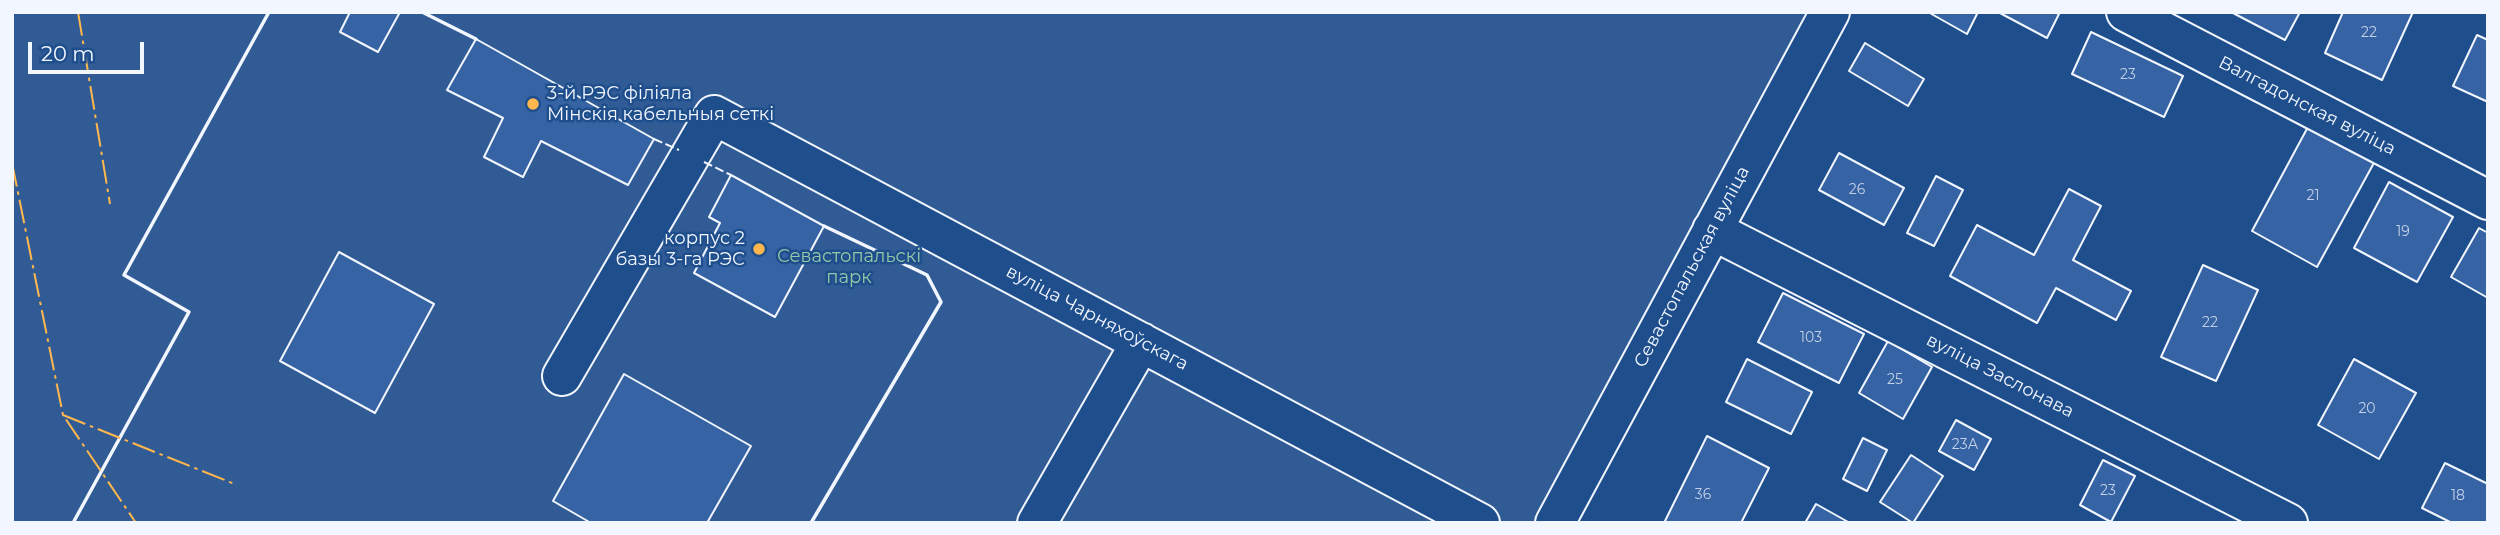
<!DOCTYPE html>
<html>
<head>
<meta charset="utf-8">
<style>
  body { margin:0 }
  #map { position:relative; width:2500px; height:535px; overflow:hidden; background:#1f4e8c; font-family:Montserrat,sans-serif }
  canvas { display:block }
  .frame { position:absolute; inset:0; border:14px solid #f2f6ff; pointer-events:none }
  .scale { position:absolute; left:28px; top:42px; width:116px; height:32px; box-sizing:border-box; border:4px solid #f2f6ff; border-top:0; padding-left:9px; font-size:21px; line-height:24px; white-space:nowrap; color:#f2f6ff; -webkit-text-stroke:5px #1f4e8c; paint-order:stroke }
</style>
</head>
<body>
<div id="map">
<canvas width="2500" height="535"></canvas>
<div class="frame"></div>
<div class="scale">20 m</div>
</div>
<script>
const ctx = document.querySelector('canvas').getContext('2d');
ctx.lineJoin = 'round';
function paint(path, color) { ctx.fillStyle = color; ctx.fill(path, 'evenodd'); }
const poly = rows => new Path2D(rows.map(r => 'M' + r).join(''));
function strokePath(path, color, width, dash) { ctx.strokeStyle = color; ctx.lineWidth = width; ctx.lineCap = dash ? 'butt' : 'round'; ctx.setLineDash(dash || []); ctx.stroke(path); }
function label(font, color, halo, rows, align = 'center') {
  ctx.font = font + ' Montserrat,sans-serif'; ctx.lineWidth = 5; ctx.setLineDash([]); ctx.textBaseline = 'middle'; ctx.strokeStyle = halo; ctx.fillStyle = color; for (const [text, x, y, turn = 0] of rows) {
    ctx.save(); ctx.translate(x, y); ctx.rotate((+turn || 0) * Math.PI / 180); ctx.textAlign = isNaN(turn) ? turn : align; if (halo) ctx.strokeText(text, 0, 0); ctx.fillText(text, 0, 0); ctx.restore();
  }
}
const built = poly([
  [12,12,1816,12,1554,523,12,523,12,12]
]);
const building = poly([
  [350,12,400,12,378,52,340,32,350,12],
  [1928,12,1978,12,1967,34,1928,12],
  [1998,12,2054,12,2059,14,2047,38,1998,12],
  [2231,12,2300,12,2285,40,2231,12],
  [2343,12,2413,12,2382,80,2325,53,2343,12],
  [2091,32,2183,76,2164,117,2072,74,2091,32],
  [2477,35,2488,40,2488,102,2453,86,2477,35],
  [476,39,654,139,628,185,541,141,523,177,484,157,503,118,447,90,476,39],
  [1865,43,1924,79,1908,106,1849,71,1865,43],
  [2309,125,2375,161,2317,267,2252,231,2309,125],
  [1839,153,1904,188,1884,225,1819,190,1839,153],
  [731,175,824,226,775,317,694,273,720,223,709,217,731,175],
  [1936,176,1963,190,1934,246,1907,233,1936,176],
  [2389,182,2453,217,2417,282,2354,248,2389,182],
  [2069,189,2101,206,2073,260,2131,291,2116,320,2056,288,2037,323,1950,276,1977,225,2034,255,2069,189],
  [2479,228,2488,233,2488,298,2451,277,2479,228],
  [339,252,434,304,375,413,280,361,339,252],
  [2203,265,2258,290,2216,381,2161,357,2203,265],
  [1783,293,1864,334,1839,383,1758,342,1783,293],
  [1888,341,1932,367,1903,419,1859,393,1888,341],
  [1747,359,1812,392,1791,434,1726,402,1747,359],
  [2354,359,2416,393,2379,459,2318,425,2354,359],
  [624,374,751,446,707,523,591,523,553,501,624,374],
  [1956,420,1991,439,1974,470,1939,451,1956,420],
  [1707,436,1769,468,1741,523,1664,523,1707,436],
  [1863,438,1887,450,1867,491,1843,479,1863,438],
  [1911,455,1943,476,1913,523,1880,502,1911,455],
  [2103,460,2135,476,2111,522,2080,505,2103,460],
  [2445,463,2488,484,2488,523,2452,523,2422,508,2445,463],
  [1816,504,1850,523,1805,523,1816,504]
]);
const minor = poly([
  [2126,12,2488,200],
  [1712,230,2288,523],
  [562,376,714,115,1480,523],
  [1037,523,1141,342],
  [1555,523,1830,12]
]);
const fence = poly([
  [654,139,679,150],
  [704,162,731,175]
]);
const wall = poly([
  [422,12,476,39],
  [73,523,189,312,124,275,269,12],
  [811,523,941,302,927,275,824,226]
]);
const power = poly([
  [78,12,110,204],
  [12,163,63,415,136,523],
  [63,415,237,485]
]);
const markers = [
  [533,104,7,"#ffb74d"],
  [759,249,7,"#ffb74d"]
];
const numberNames = [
  ["22",2369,33],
  ["23",2128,75],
  ["26",1857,190],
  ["21",2313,196],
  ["19",2403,232],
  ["22",2210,323],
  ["103",1811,338],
  ["25",1895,380],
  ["20",2367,409],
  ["23А",1965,445],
  ["23",2108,491],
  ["36",1703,495],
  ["18",2458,496]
];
const poiNames = [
  ["3-й РЭС філіяла",547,94],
  ["Мінскія кабельныя сеткі",547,115],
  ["корпус 2",745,239,"right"],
  ["базы 3-га РЭС",745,260,"right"]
];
const streetNames = [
  ["Валгадонская вуліца",2307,106,27],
  ["Севастопальская вуліца",1692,267,-62],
  ["вуліца Чарняхоўскага",1097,318,28],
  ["вуліца Заслонава",2000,376,27]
];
const parkNames = [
  ["Севастопальскі",849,257],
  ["парк",849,278]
];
paint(built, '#305b95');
strokePath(built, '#a8bbd7', 2);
paint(building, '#3563a3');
strokePath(building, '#f2f6ff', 2);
strokePath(minor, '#f2f6ff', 42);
strokePath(minor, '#1f4e8c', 38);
strokePath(fence, '#f2f6ff', 2, [9, 3.5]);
strokePath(wall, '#f2f6ff', 3.5);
strokePath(power, '#ffb74d', 2, [24, 5, 3.5, 5]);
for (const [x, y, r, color] of markers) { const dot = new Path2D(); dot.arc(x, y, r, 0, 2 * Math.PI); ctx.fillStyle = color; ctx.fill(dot); strokePath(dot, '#1f4e8c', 2.5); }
label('14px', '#c3d1e8', null, numberNames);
label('18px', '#f2f6ff', '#1f4e8c', poiNames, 'left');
label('18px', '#f2f6ff', '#1f4e8c', streetNames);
label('18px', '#97c8a6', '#1f4e8c', parkNames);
</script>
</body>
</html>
